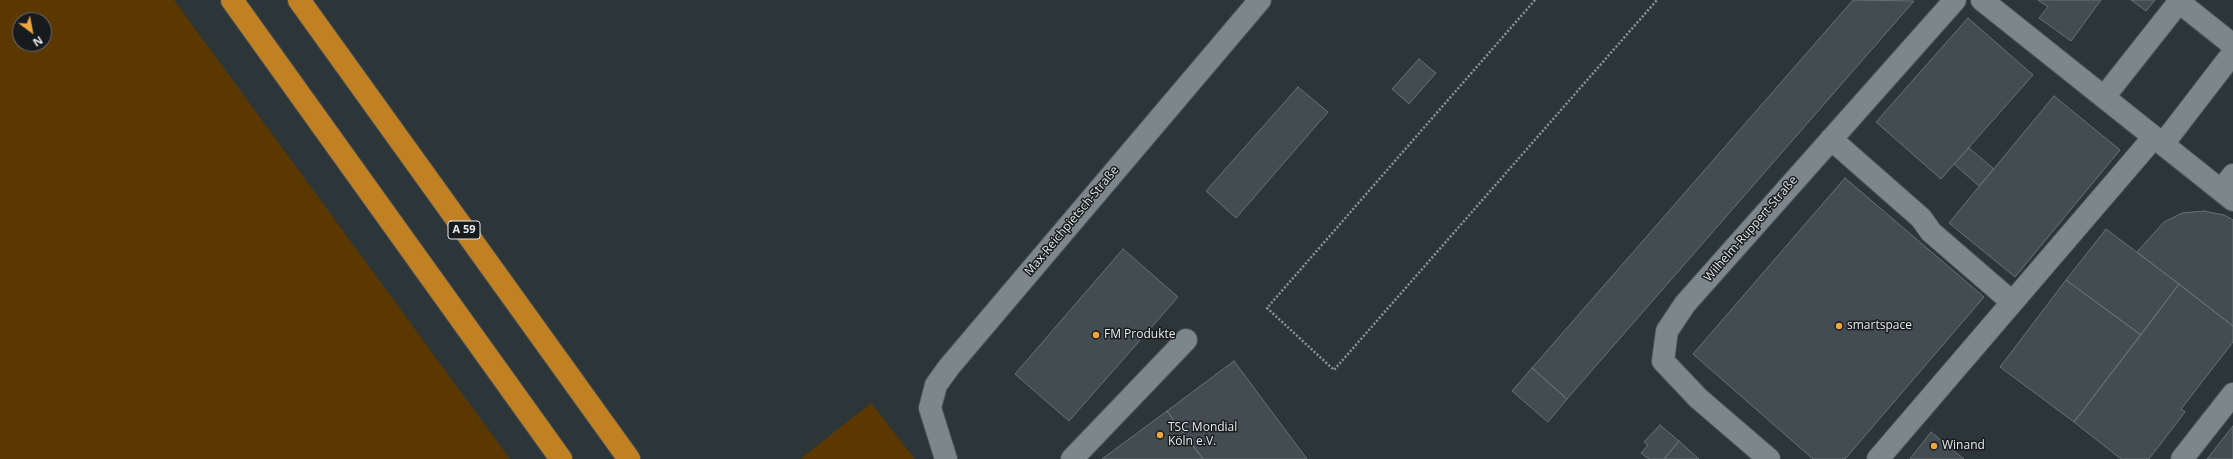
<!DOCTYPE html>
<html>
<head>
<meta charset="utf-8">
<style>
  body { margin:0 }
  #map { position:relative; width:2233px; height:459px; overflow:hidden; background:#2c3538; font-family:"Open Sans",sans-serif }
  canvas { display:block }
  .north { position:absolute; left:12px; top:12px; width:40px; height:40px; box-sizing:border-box; background:#171b1d; border:1px solid #6a6e70; border-radius:50%; rotate:148deg; font-size:11px; font-weight:700; line-height:16px; text-align:center; color:#e6ebed }
  .north::after { content:''; display:block; margin:auto; width:14px; height:18px; background:#f0a63f; clip-path:polygon(50% 0,100% 100%,50% 72%,0 100%) }
</style>
</head>
<body>
<div id="map">
<canvas width="2233" height="459"></canvas>
<div class="north">N</div>
</div>
<script>
const ctx = document.querySelector('canvas').getContext('2d');
ctx.lineJoin = 'round';
function paint(path, color) { ctx.fillStyle = color; ctx.fill(path, 'evenodd'); }
const poly = rows => new Path2D(rows.map(r => 'M' + r).join(''));
function strokePath(path, color, width, dash) { ctx.strokeStyle = color; ctx.lineWidth = width; ctx.lineCap = dash ? 'butt' : 'round'; ctx.setLineDash(dash || []); ctx.stroke(path); }
function label(font, color, halo, rows, align = 'center') {
  ctx.font = font + ' "Open Sans",sans-serif'; ctx.lineWidth = 3; ctx.setLineDash([]); ctx.textBaseline = 'middle'; ctx.strokeStyle = halo; ctx.fillStyle = color; for (const [text, x, y, turn = 0] of rows) {
    ctx.save(); ctx.translate(x, y); ctx.rotate((+turn || 0) * Math.PI / 180); ctx.textAlign = isNaN(turn) ? turn : align; if (halo) ctx.strokeText(text, 0, 0); ctx.fillText(text, 0, 0); ctx.restore();
  }
}
const green = poly([
  [0,0,174,0,510,459,0,459],
  [20,20,44,20,44,44,20,44],
  [871,403,915,459,800,459]
]);
const building = poly([
  [1853,0,1914,1,1567,399,1532,368,1853,0],
  [2038,0,2101,0,2071,41,2039,18,2048,7,2038,0],
  [2131,0,2155,0,2146,11,2131,0],
  [1968,18,2033,75,1941,179,1876,122,1968,18],
  [1419,59,1436,73,1409,104,1392,89,1419,59],
  [1298,87,1328,112,1236,218,1206,191,1298,87],
  [2054,96,2120,150,2015,277,1949,223,2054,96],
  [1969,148,1994,169,1979,186,1954,164,1969,148],
  [1845,178,1984,297,1845,459,1813,459,1693,354,1845,178],
  [2204,211,2224,215,2233,220,2233,326,2137,252,2164,222,2182,213,2204,211],
  [2106,229,2179,284,2141,335,2066,280,2106,229],
  [1123,249,1178,297,1069,421,1015,374,1123,249],
  [2066,280,2141,335,2074,422,2000,367,2066,280],
  [2179,284,2233,326,2233,342,2181,409,2185,412,2149,459,2121,459,2074,422,2179,284],
  [1234,361,1307,459,1203,459,1167,411,1234,361],
  [1532,368,1567,399,1548,422,1512,391,1532,368],
  [1167,411,1203,459,1102,459,1167,411],
  [1660,425,1679,441,1664,459,1649,459,1641,453,1648,445,1644,442,1660,425],
  [2233,426,2233,459,2207,459,2233,426],
  [1931,432,1964,459,1910,459,1931,432],
  [1679,441,1699,459,1664,459,1679,441]
]);
const path = poly([
  [1535,0,1267,308,1334,370,1657,0]
]);
const minor = poly([
  [1982,0,2233,200],
  [2104,97,2179,2,2233,45],
  [1831,139,1921,218,1931,232,2012,302],
  [2163,144,2233,53],
  [2221,190,2233,175],
  [946,459,930,408,936,385,949,367,1260,0],
  [1072,459,1186,340],
  [1769,459,1698,398,1663,361,1667,331,1685,304,1955,0],
  [1878,459,2154,137],
  [2182,459,2233,394]
]);
const highway = poly([
  [232,0,561,459],
  [299,0,629,459]
]);
const markers = [
  [1839,326,4,"#f0a63f"],
  [1096,335,4,"#f0a63f"],
  [1160,435,4,"#f0a63f"],
  [1934,446,4,"#f0a63f"]
];
const shields = [
  [464,230,32]
];
const shieldNames = [
  ["A 59",464,230]
];
const streetNames = [
  ["Max-Reichpietsch-Straße",1072,221,-50],
  ["Wilhelm-Ruppert-Straße",1751,229,-49]
];
const poiNames = [
  ["smartspace",1847,326],
  ["FM Produkte",1104,335],
  ["TSC Mondial",1168,428],
  ["Köln e.V.",1168,442],
  ["Winand",1942,446]
];
paint(green, '#5b3800');
paint(building, '#434c50');
strokePath(building, '#687276', 1);
strokePath(minor, '#4b5255', 24);
strokePath(highway, '#4b5255', 24);
strokePath(path, '#8d9396', 2.5, [2, 2]);
strokePath(minor, '#7d878b', 22);
strokePath(highway, '#c18123', 22);
for (const [x, y, r, color] of markers) { const dot = new Path2D(); dot.arc(x, y, r, 0, 2 * Math.PI); ctx.fillStyle = color; ctx.fill(dot); strokePath(dot, '#171b1d', 1.5); }
for (const [x, y, w] of shields) { const box = new Path2D(); box.roundRect(x - w / 2, y - 9, w, 18, 3); ctx.fillStyle = '#171b1d'; ctx.fill(box); strokePath(box, '#e6ebed', 1); }
label('bold 11px', '#e6ebed', null, shieldNames);
label('12px', '#e6ebed', '#171b1d', streetNames);
label('12px', '#e6ebed', '#171b1d', poiNames, 'left');
</script>
</body>
</html>
